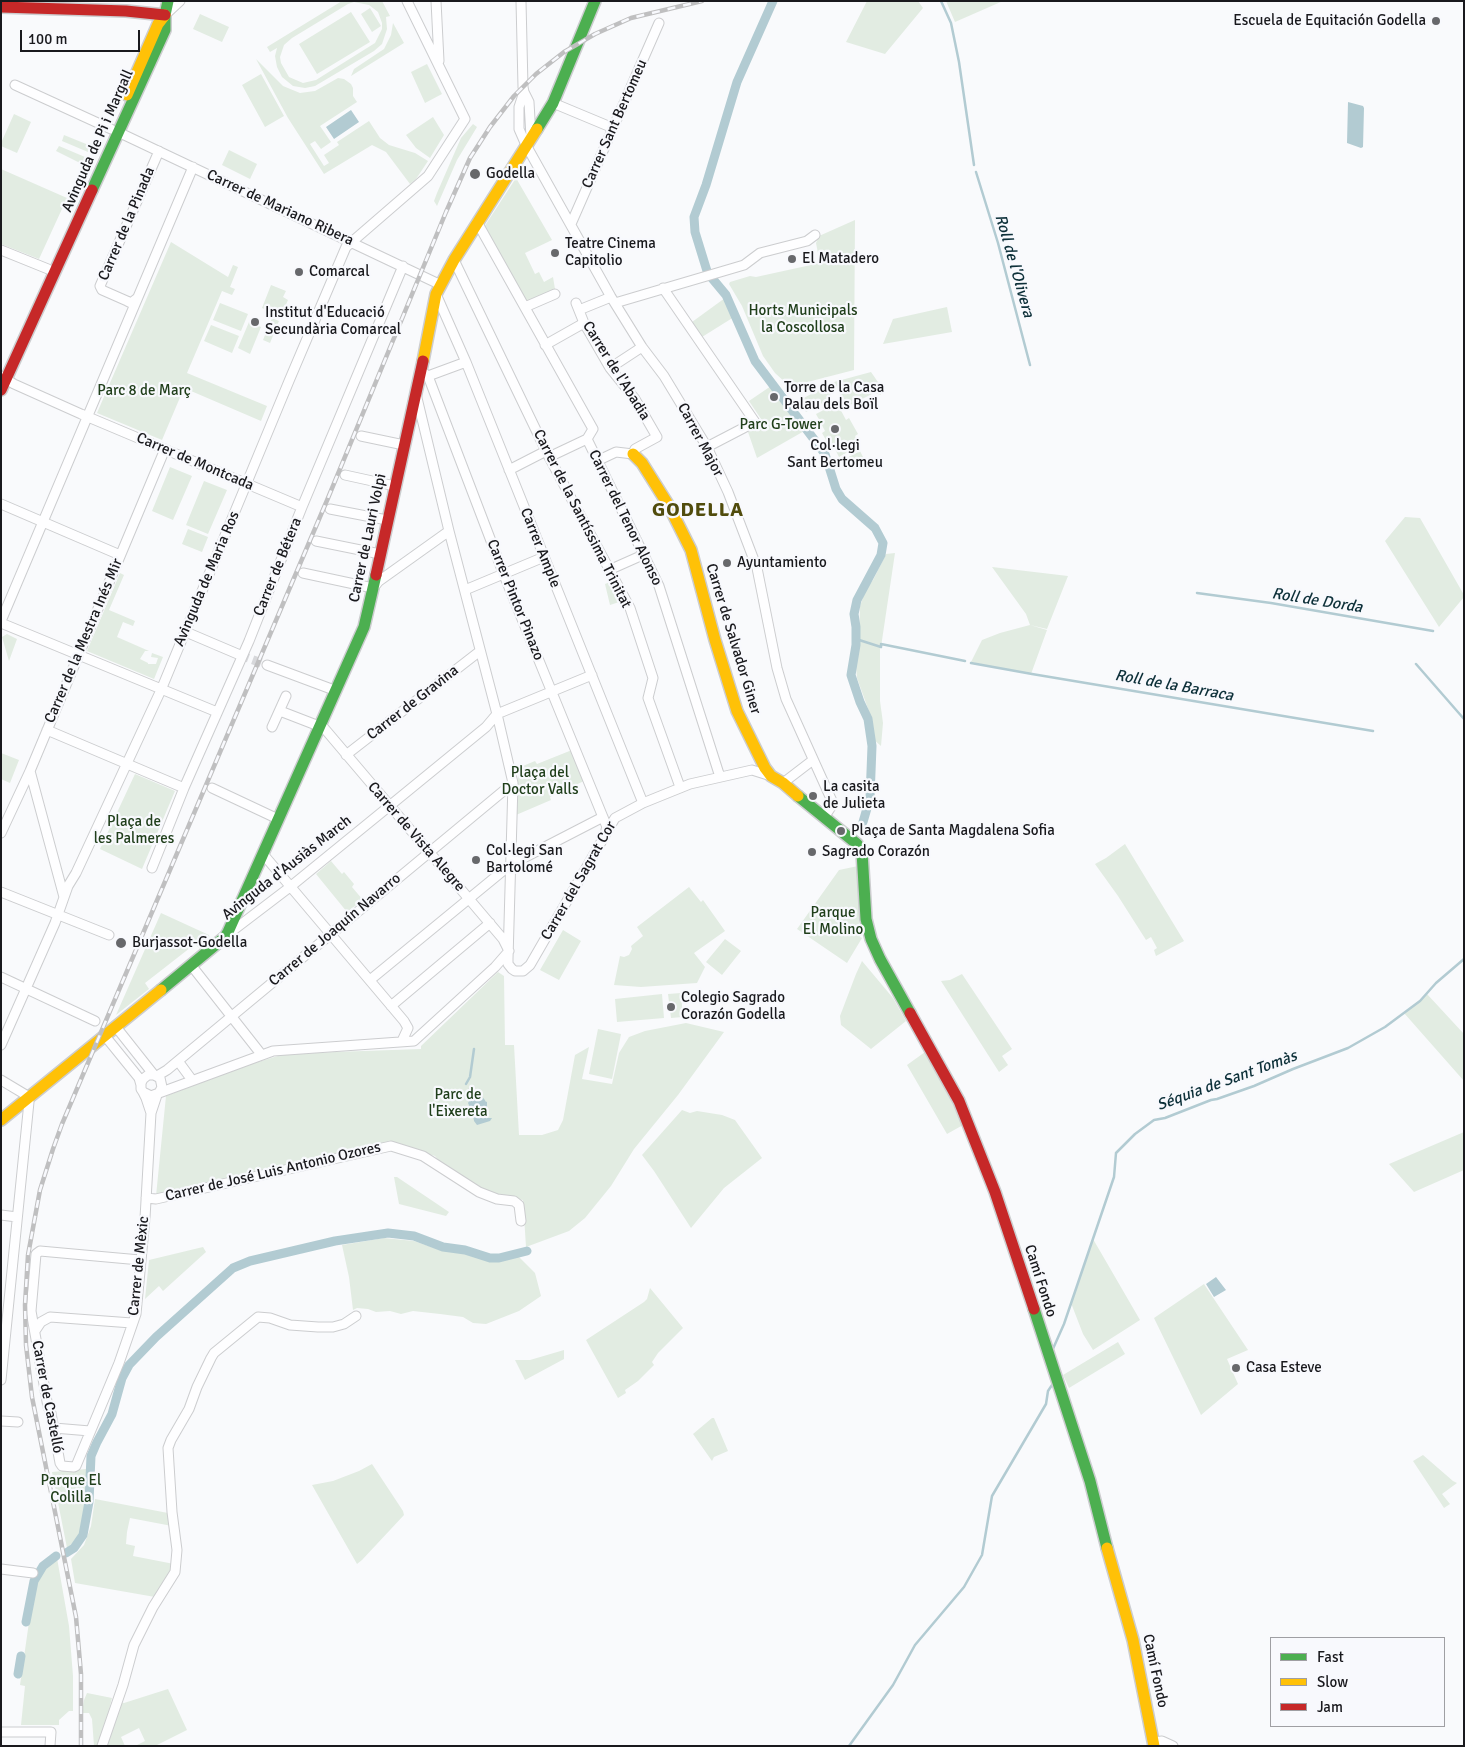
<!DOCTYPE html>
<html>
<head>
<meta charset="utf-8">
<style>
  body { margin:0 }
  #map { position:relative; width:1465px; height:1747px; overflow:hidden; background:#f9fafc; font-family:Signika,sans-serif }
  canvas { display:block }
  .frame { position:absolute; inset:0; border:2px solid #19191d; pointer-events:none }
  .legend { position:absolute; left:1270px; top:1637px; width:175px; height:90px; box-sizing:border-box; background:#f8f9fd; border:1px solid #9f9fa3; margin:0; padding:6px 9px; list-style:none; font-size:15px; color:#19191d }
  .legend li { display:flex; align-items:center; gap:10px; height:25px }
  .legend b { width:25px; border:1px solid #9f9fa3 }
  .scale { position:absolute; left:20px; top:30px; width:120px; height:22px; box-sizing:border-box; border:2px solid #19191d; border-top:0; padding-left:6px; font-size:15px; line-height:18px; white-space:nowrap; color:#19191d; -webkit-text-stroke:4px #f8f9fd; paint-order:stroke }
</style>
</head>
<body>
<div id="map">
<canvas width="1465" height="1747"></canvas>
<div class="frame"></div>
<ul class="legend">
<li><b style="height:6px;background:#4caf50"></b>Fast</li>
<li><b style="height:6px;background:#ffc107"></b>Slow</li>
<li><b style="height:6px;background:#c62828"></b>Jam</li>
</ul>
<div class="scale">100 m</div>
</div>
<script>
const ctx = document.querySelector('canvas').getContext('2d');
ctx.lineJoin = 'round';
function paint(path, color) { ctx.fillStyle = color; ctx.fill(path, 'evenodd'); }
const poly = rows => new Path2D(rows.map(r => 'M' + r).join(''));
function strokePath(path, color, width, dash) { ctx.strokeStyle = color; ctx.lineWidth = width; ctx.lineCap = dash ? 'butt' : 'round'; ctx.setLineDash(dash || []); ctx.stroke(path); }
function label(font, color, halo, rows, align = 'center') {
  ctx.font = font + ' Signika,sans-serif'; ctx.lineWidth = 4.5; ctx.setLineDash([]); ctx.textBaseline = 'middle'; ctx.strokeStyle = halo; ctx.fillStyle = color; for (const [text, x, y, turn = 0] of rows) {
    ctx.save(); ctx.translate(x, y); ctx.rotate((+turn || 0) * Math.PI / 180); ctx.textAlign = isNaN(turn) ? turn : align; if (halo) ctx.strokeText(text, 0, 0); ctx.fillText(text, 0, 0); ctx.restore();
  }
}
const green = poly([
  [342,1,382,1,390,16,386,17,387,29,382,44,374,51,315,86,305,88,293,86,282,77,277,67,275,56,277,48,270,52,267,47],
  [354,2,369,5,378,12,382,23,382,29,375,43,316,80,303,83,289,77,281,63,280,57,284,45,292,38,348,4],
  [867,1,918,1,923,8,885,54,846,42],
  [946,1,1003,1,955,22],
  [370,8,381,26,372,32,361,14],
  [351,12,370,42,317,74,299,44],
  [200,14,229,27,222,42,193,29],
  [393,23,404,43,351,76,354,69,384,49,391,35],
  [256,59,283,86,300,93,315,91,338,78,344,79,351,84,353,88,353,96,357,102,320,126,331,142,321,149,315,141,310,144,324,166,329,163,324,155,339,145,337,142,369,121,380,138,389,145,415,153,428,161,416,179,410,184,386,152,372,145,324,174,288,118],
  [427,64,442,94,425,103,411,72],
  [261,74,284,116,265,127,242,85],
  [14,114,31,122,17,153,1,146,1,143],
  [433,117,444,135,430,158,416,148,406,135],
  [473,124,477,127,457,160,437,206,434,201,437,193,461,138],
  [64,135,91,146,88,152,62,141],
  [59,146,85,157,82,164,56,151],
  [229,150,257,164,250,179,222,165],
  [1,169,67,198,39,259,1,244],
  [516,178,552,240,525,253,535,274,539,272,544,282,553,277,555,289,525,302,484,227],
  [855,220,854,370,796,385,787,384,775,373,763,356,742,306,729,284,730,282,750,276,756,277,820,263,816,243,819,236],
  [171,242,228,277,233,265,238,267,230,287,235,289,232,295,222,291,187,373,267,406,261,421,184,388,162,440,97,413],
  [271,285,286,291,283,297,288,300,281,316,262,308],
  [725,298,734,317,702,337,692,322],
  [220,303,248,314,241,331,213,320],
  [947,307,952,332,883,344,893,319],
  [272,318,279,321,270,343,263,340],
  [249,322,261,327,250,354,238,348],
  [211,325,239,336,232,353,204,341],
  [871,372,880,385,881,395,874,393,848,406,834,382],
  [771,386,806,430,757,458,748,432,765,425,749,401],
  [826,386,832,398,806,412,800,400],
  [837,403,846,420,849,418,858,434,855,436,860,445,839,457,834,447,831,449,822,433,825,431,816,414],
  [860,451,865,461,846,470,841,461],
  [170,467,192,476,173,520,152,511],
  [204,481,227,490,208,534,186,525],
  [1405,517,1420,518,1464,595,1464,597,1439,627,1385,541],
  [188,529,208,537,202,552,182,544],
  [895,553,881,647,859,640,860,606,866,589,873,580,886,554],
  [992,567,1068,576,1047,629,1030,625,1026,614],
  [120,573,124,575,109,610,135,621,133,626,123,622,117,637,149,651,145,651,140,659,148,663,148,664,156,664,158,658,151,657,152,653,163,657,154,679,87,651],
  [613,581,625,600,610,605,605,584],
  [1030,625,1047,630,1031,674,971,662,982,640,1000,633],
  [7,634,17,639,9,661,2,637],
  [860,641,880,647,880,701,883,723,881,746,873,739,871,717,857,678,856,667],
  [572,750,584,781,550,797,551,800,516,815,518,798,518,768,535,761,537,764],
  [1,753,19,760,10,783,1,779],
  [135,774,175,791,142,869,100,849],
  [1125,844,1184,941,1156,956,1154,950,1157,948,1151,937,1146,940,1118,896,1095,864,1106,858],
  [331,861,342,874,344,872,354,884,352,887,363,900,347,912,316,874],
  [858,866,860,937,862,938,847,963,797,929,839,870],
  [689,887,701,902,703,900,725,931,694,953,705,967,697,983,641,987,614,985,620,956,624,957,629,955,632,949,631,946,643,936,637,927],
  [161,913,209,935,210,941,200,949,195,944,163,969,145,983,149,989,116,1015],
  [563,930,581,941,559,980,540,970],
  [725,939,741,951,722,975,706,962],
  [862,961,893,998,906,1021,871,1049,841,1025,840,1016,856,974],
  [498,972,504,976,505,1045,514,1045,519,1135,542,1135,558,1130,563,1120,575,1055,589,1047,582,1079,612,1084,619,1053,629,1037,645,1031,686,1023,724,1032,678,1095,634,1149,611,1186,585,1218,569,1231,526,1247,523,1200,497,1196,475,1188,442,1165,435,1156,393,1144,156,1196,166,1096,245,1066,281,1055,334,1052,421,1049,421,1046],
  [962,974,1012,1049,1002,1056,1008,1065,999,1072,941,981,950,980],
  [681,993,683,1017,671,1018,668,994],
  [662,994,664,1018,617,1022,615,999],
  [1427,994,1464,1034,1464,1081,1404,1013],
  [598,1029,621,1034,612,1079,589,1074],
  [925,1052,948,1092,963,1125,947,1134,907,1065],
  [682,1110,690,1113,697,1111,722,1115,735,1120,762,1158,724,1188,691,1228,654,1171,642,1155],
  [1464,1132,1464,1170,1414,1192,1389,1164],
  [394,1177,397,1177,449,1212,446,1216,399,1204],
  [384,1238,414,1241,437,1249,463,1253,495,1261,518,1256,535,1273,541,1296,519,1311,486,1324,473,1323,463,1317,440,1314,413,1311,401,1314,390,1311,376,1312,368,1309,357,1308,353,1310,349,1277,342,1245],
  [1093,1239,1140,1320,1093,1350,1083,1334,1071,1303],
  [203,1247,206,1252,163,1291,159,1286,145,1299,149,1260],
  [1204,1284,1248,1350,1227,1359,1238,1384,1201,1415,1154,1318],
  [650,1288,683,1328,658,1353,652,1362,654,1365,638,1381,625,1390,626,1393,618,1398,586,1340,644,1302,647,1299],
  [1118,1342,1125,1354,1069,1388,1063,1375],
  [564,1350,564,1359,525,1380,515,1360,530,1360],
  [712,1418,714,1418,728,1451,714,1457,712,1461,693,1434],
  [1423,1455,1453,1481,1457,1483,1442,1494,1450,1504,1444,1508,1413,1461],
  [372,1464,403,1511,404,1515,362,1560,357,1564,312,1485,333,1481,359,1471],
  [86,1469,86,1504,83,1527,77,1539,67,1548,52,1472],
  [95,1499,168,1513,172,1526,130,1518,127,1532,126,1544,135,1546,133,1556,174,1564,172,1569,155,1597,75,1583,71,1559,84,1545,91,1526],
  [57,1558,69,1626,73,1676,73,1711,69,1711,59,1720,59,1725,21,1725,25,1686,20,1685,29,1622,36,1583,45,1567],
  [168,1689,187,1730,155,1746,135,1746,145,1741,139,1728,121,1737,125,1746,106,1746,120,1702,124,1703],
  [87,1693,112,1698,100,1746,94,1746,92,1719,89,1713,82,1713,84,1700]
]);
const water = poly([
  [1348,102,1363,106,1364,108,1363,147,1361,148,1347,143],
  [351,110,359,122,334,139,326,127],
  [472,1096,487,1102,487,1118,492,1118,490,1121,477,1125,474,1121,473,1114,468,1103],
  [1216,1277,1226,1290,1214,1297,1206,1284]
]);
const stream = poly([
  [941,1,951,23,959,62,974,165],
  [976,172,998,243,1030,365],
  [1197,593,1271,603,1433,631],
  [856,639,881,647,881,644,965,661],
  [971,663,1032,674,1373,731],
  [1416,664,1464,719],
  [466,1084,470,1077,474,1049],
  [469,1090,477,1092,484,1101],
  [174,1320,174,1321],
  [1052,1351,1064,1324,1114,1177,1116,1153,1135,1134,1154,1120,1165,1118,1211,1100,1217,1099,1254,1086,1293,1069,1348,1048,1385,1027,1420,1001,1436,983,1464,959],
  [849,1746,893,1685,915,1645,964,1587,982,1555,992,1496,1046,1404,1048,1391,1052,1385]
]);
const canal = poly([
  [707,271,695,232,694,217,706,185,737,82,773,1],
  [711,277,726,295,755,361,825,454,836,489,842,499,875,528,883,543,881,555,857,600,854,614,856,627,856,645,851,675,860,702,868,719,872,746,870,798,863,822],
  [66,1553,74,1548,83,1535,89,1502,91,1456,97,1442,112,1414,122,1378,129,1365,156,1337,233,1268,250,1261,335,1241,388,1233,414,1236,443,1247,465,1250,490,1258,499,1258,527,1251],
  [26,1622,34,1581,43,1566,56,1556],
  [18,1674,21,1656]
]);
const streetTunnel = poly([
  [240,655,267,665]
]);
const street = poly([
  [436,1,439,61],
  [521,1,523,87,524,92,529,102,531,137],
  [165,15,180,1],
  [15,85,111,129],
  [524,92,519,107,519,129,526,145,611,297,642,347,664,376,707,447,728,492,757,568,777,668,786,699,832,801,831,807,825,816],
  [553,103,613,128],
  [118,132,441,285],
  [477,222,593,429,587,439,659,586,720,777],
  [571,224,659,23],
  [1,250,48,269],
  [454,260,549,457,630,608,653,678,648,698,680,787],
  [663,288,755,422,707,447],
  [436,294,466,362,643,803],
  [136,299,131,303,127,301,102,290,100,286,159,151],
  [576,303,584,323,610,368,635,399,657,437,635,449,633,454,616,452,599,460],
  [615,303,744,265,760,253,807,241,815,235],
  [525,307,555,294],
  [579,310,611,297],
  [545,345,584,323],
  [610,368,642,347],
  [421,371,428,376,504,575,607,827,606,830],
  [1,376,14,384,81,414,302,507],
  [428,376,466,362],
  [417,398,449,531,497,714,513,783,508,959,508,964,512,969,515,971,523,971,530,965,615,818,643,803,690,784,752,770,771,776],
  [361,436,404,445],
  [549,457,587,439],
  [509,470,546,451],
  [345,475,395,486],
  [1,504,120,555],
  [330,509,387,520],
  [316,541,380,554],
  [609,570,645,554],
  [303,573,373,588,379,581,449,531],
  [465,590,544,557],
  [1,621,193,167],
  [1,623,217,712],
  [186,632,240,655],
  [267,665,334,690],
  [272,727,286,696],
  [47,730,184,788],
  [346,755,480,651],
  [30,771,64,897],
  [783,783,813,760],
  [212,788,278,819],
  [1,833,30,771,165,449],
  [263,854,404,1021,408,1028,402,1041],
  [152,868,184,788,249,641,302,507,403,266],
  [1,892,109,935],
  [227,935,290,887,398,799,486,727,497,714,592,675],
  [191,965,261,1054],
  [1,977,95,1021],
  [370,980,510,865,603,817],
  [391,1006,490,923],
  [116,1027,154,1075],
  [105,1036,139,1078,141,1085],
  [1,1045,55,923,68,886,76,873,161,690,289,381,346,247,428,176,465,119,407,1],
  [178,1061,192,1080],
  [157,1076,167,1070,513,783],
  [1,1080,26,1095,29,1102,1,1380],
  [143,1092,151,1096,159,1093,162,1087,160,1078,154,1075,148,1075,143,1079,141,1083,141,1089,143,1092,146,1098,151,1113],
  [159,1093,273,1051,414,1041,495,967,509,951,503,939,324,728,280,711],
  [146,1198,156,1199,391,1146,423,1156,479,1192,497,1199,514,1201,519,1205,521,1221],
  [1,1215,17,1217],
  [140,1260,40,1251,36,1254,31,1311,48,1407,51,1413,60,1463,62,1466,74,1467,76,1466,119,1363,136,1314,145,1218,151,1113,157,1095],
  [35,1331,41,1322,50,1317,132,1323],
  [1,1421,18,1422],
  [54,1428,90,1431],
  [1,1569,33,1573],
  [1,1732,51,1732,50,1746],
  [1154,1742,1162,1741,1173,1746],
  [102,1746,123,1685,134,1645,153,1607,175,1572,177,1550,172,1512,168,1448,171,1440,189,1409,197,1387,211,1358,214,1353,258,1317,270,1318,290,1325,318,1327,333,1327,344,1324,356,1316]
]);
const fast = poly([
  [537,129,553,103,595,1],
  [92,190,165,30,165,15,168,1],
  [798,796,857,844,862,852,866,919,871,939,880,959,910,1013],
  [161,990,225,937,228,932,364,627,376,575],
  [1034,1309,1090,1481,1107,1548]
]);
const slow = poly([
  [127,95,158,24,165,15],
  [423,361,436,294,454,260,537,129],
  [633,454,642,463,669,506,691,550,715,640,737,711,765,768,771,776,783,783,798,796],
  [1,1120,161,990],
  [1107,1548,1133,1640,1154,1746]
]);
const jam = poly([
  [1,7,126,11,165,15],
  [1,390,92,190],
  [376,575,423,361],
  [910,1013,959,1101,995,1192,1034,1309]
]);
const rail = poly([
  [81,1746,81,1674,76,1617,32,1397,26,1345,25,1305,28,1255,40,1190,53,1149,62,1124,328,498,446,212,470,158,490,127,514,96,536,74,564,52,595,34,631,18,702,1]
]);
const markers = [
  [1436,21,5,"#67686b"],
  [475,174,6,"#67686b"],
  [555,253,5,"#67686b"],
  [792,259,5,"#67686b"],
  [299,272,5,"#67686b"],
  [255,322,5,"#67686b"],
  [774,397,5,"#67686b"],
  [835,429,5,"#67686b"],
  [727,563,5,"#67686b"],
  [813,796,5,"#67686b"],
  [841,831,5,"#67686b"],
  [812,852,5,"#67686b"],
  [476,860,5,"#67686b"],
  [121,943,6,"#67686b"],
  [671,1007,5,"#67686b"],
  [1236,1368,5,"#67686b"]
];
const poiNames = [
  ["Escuela de Equitación Godella",1426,21,"right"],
  ["Godella",486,174],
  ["Teatre Cinema",565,244],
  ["Capitolio",565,261],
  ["El Matadero",802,259],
  ["Comarcal",309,272],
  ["Institut d'Educació",265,313],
  ["Secundària Comarcal",265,330],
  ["Torre de la Casa",784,388],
  ["Palau dels Boïl",784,405],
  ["Col·legi",835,446,"center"],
  ["Sant Bertomeu",835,463,"center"],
  ["Ayuntamiento",737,563],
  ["La casita",823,787],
  ["de Julieta",823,804],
  ["Plaça de Santa Magdalena Sofia",851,831],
  ["Col·legi San",486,851],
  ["Bartolomé",486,868],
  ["Sagrado Corazón",822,852],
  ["Burjassot-Godella",132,943],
  ["Colegio Sagrado",681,998],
  ["Corazón Godella",681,1015],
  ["Casa Esteve",1246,1368]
];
const streetNames = [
  ["Carrer Sant Bertomeu",615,124,-66],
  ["Avinguda de Pi i Margall",98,141,-66],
  ["Carrer de Mariano Ribera",280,208,25],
  ["Carrer de la Pinada",127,224,-67],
  ["Carrer de l'Abadia",616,371,58],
  ["Carrer Major",700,440,62],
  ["Carrer de Montcada",195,462,23],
  ["Carrer del Tenor Alonso",625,518,64],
  ["Carrer de la Santíssima Trinitat",582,519,63],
  ["Carrer de Lauri Volpi",368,538,-78],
  ["Carrer Ample",540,548,68],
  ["Carrer de Bétera",278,567,-68],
  ["Avinguda de Maria Ros",207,579,-67],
  ["Carrer Pintor Pinazo",515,600,68],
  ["Carrer de Salvador Giner",733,639,73],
  ["Carrer de la Mestra Inés Mir",84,641,-67],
  ["Carrer de Gravina",413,703,-38],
  ["Carrer de Vista Alegre",416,837,49],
  ["Avinguda d'Ausiàs March",287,868,-38],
  ["Carrer del Sagrat Cor",579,881,-60],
  ["Carrer de Joaquín Navarro",335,930,-40],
  ["Carrer de José Luis Antonio Ozores",273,1172,-13],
  ["Carrer de Mèxic",139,1266,-84],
  ["Camí Fondo",1040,1281,72],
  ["Carrer de Castelló",47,1397,79],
  ["Camí Fondo",1155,1671,78]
];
const parkNames = [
  ["Horts Municipals",803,311],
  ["la Coscollosa",803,328],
  ["Parc 8 de Març",144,391],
  ["Parc G-Tower",781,425],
  ["Plaça del",540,773],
  ["Doctor Valls",540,790],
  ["Plaça de",134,822],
  ["les Palmeres",134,839],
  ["Parque",833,913],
  ["El Molino",833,930],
  ["Parc de",458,1095],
  ["l'Eixereta",458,1112],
  ["Parque El",71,1481],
  ["Colilla",71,1498]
];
const waterNames = [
  ["Roll de l'Olivera",1014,266,74],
  ["Roll de Dorda",1317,601,9],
  ["Roll de la Barraca",1174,686,10],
  ["Séquia de Sant Tomàs",1227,1081,-20]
];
const districtNames = [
  ["GODELLA",698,511]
];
paint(green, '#e2ece2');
paint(water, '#b2cbd2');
strokePath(stream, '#b2cbd2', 2.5);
strokePath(canal, '#b2cbd2', 9);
strokePath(streetTunnel, '#d7d8db', 9, [9, 4.5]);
strokePath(street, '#cccdcf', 11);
strokePath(fast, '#cccdcf', 14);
strokePath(slow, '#cccdcf', 14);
strokePath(jam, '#cccdcf', 14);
strokePath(street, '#fefeff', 9);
strokePath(fast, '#4caf50', 11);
strokePath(slow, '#ffc107', 11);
strokePath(jam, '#c62828', 11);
strokePath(rail, '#bfbfc0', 4.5);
strokePath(rail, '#f8f9fd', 2.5, [8]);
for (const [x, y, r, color] of markers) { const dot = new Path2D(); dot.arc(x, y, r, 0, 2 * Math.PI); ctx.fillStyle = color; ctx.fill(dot); strokePath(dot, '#f8f9fd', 2); }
label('15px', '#19191d', '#f8f9fd', poiNames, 'left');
label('15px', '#19191d', '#f8f9fd', streetNames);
label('15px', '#203f1b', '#f8f9fd', parkNames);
label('italic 16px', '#0d3039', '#f8f9fd', waterNames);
ctx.letterSpacing = '1px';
label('bold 20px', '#514c0d', '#f8f9fd', districtNames);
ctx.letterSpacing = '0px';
</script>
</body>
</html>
